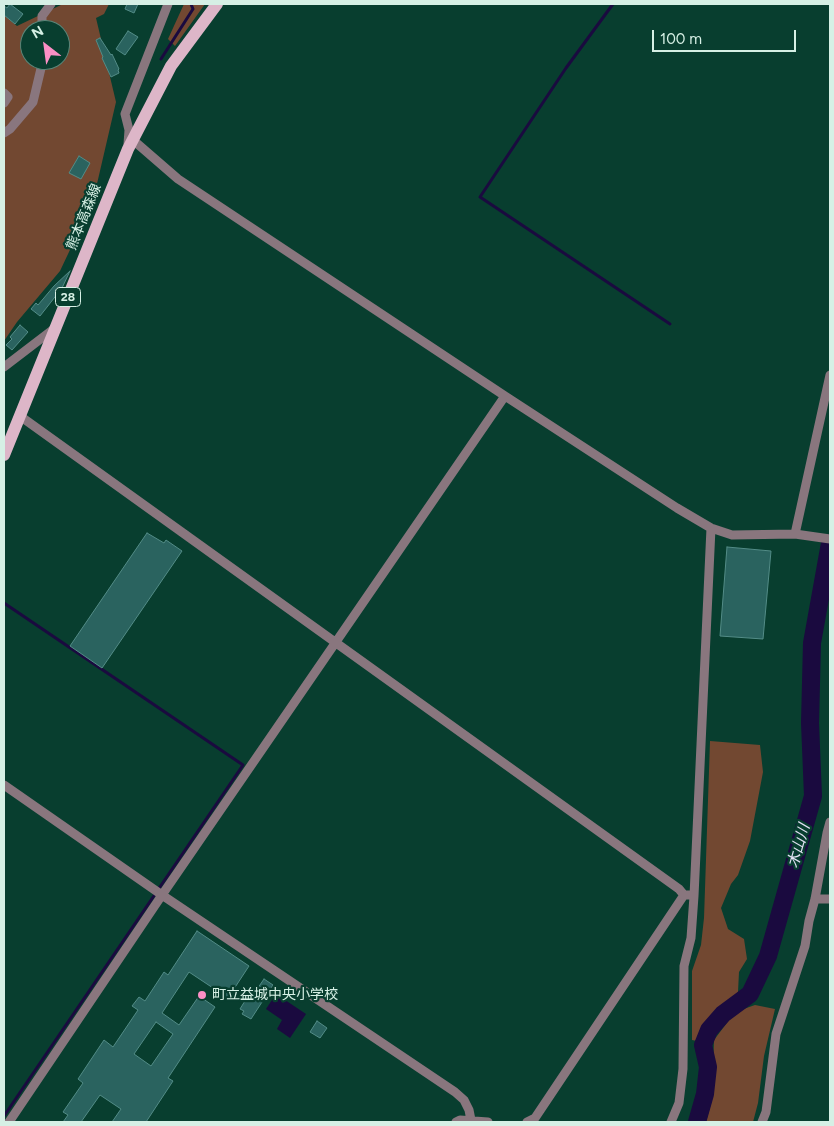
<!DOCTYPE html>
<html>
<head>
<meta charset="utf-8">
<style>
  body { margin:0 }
  #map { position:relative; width:834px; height:1126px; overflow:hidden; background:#083e2f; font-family:Figtree,sans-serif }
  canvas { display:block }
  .frame { position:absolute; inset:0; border:5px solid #d6f0e5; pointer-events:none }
  .north { position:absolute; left:20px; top:20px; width:50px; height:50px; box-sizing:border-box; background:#083e2f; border:1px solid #5a8578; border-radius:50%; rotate:330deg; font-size:14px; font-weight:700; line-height:20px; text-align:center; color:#d6f0e5 }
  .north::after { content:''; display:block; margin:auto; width:18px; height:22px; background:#fb8fc5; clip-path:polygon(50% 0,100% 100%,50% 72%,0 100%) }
  .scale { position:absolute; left:652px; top:30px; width:144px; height:22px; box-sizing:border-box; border:2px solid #d6f0e5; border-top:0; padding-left:6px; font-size:15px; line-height:18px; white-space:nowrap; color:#d6f0e5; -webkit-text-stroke:4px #083e2f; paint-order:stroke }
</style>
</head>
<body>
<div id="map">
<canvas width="834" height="1126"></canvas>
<div class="frame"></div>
<div class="north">N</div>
<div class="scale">100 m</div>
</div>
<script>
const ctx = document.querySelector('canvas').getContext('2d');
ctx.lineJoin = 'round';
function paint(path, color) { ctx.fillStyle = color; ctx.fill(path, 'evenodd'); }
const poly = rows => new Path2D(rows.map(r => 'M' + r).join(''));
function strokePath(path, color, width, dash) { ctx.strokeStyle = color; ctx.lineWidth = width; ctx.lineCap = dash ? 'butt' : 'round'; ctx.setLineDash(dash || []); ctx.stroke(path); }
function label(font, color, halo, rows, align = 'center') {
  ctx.font = font + ' Figtree,"Noto Sans JP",sans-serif'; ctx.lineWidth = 4.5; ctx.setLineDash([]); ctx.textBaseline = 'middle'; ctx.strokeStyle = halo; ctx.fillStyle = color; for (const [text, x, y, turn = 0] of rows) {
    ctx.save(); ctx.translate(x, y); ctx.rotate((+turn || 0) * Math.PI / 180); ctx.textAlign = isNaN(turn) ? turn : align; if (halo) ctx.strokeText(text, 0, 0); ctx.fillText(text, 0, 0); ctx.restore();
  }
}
const green = poly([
  [63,4,109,4,104,14,96,18,116,102,93,201,60,271,17,322,4,341,4,15,17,26],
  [30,30,60,30,60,60,30,60],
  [184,4,205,4,175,46,168,39],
  [710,741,760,745,763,772,750,841,738,875,731,884,721,908,728,929,744,939,747,959,739,972,738,992,729,1005,713,1016,697,1041,692,1040,692,971,701,945,704,918],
  [755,1005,775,1009,764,1056,758,1103,753,1122,706,1122,712,1100,714,1040,735,1012]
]);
const water = poly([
  [276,994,306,1014,290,1038,277,1029,282,1020,266,1009]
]);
const stream = poly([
  [613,4,566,68,480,197,670,324],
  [161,59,193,9,191,4],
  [4,603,243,765,4,1116]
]);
const river = poly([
  [697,1122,705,1094,708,1067,703,1045,709,1030,723,1014,750,994,768,956,813,796,810,723,812,643,830,543]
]);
const building = poly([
  [10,4,23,14,15,24,4,15,4,6,7,8,10,4],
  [127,4,138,4,134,13,125,9,127,4],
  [128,31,138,37,125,55,116,49,128,31],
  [100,38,111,55,112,54,119,69,118,70,119,73,111,77,102,58,103,57,96,40,100,38],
  [79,156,90,163,81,179,69,173,79,156],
  [70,271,62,288,40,316,31,309,36,303,38,305,54,286,70,271],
  [20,325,28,332,12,350,6,345,12,339,10,337,20,325],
  [147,533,164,543,166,540,182,551,102,668,70,646,147,533],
  [727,547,771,551,763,639,720,636,727,547],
  [197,931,249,966,228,998,189,972,162,1013,179,1025,199,996,215,1007,168,1078,173,1081,146,1122,112,1122,121,1109,100,1095,81,1122,63,1122,68,1115,63,1112,83,1083,78,1079,104,1040,113,1047,138,1010,132,1006,139,997,145,1001,164,972,168,975,197,931],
  [156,1022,173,1034,151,1066,134,1054,156,1022],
  [264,979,273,985,251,1019,242,1014,244,1011,240,1009,248,996,251,998,264,979],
  [317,1021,327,1028,320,1038,310,1032,317,1021]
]);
const minor = poly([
  [42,30,42,16,51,4],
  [4,93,8,97,4,103],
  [4,133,10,129,33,102,43,60],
  [133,140,178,179,505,396,677,508,711,528,732,535,795,534,830,539],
  [128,144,129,130,125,114,168,4],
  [4,367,55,328],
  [20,416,679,889,684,895],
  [795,534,830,375],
  [4,785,162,895,455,1092,464,1100,469,1110,471,1120],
  [815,899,830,899],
  [9,1122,162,895,505,396],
  [456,1122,460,1120,488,1122],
  [527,1122,535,1118,684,895,689,895],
  [671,1122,679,1103,683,1069,684,966,691,938,694,896,711,528],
  [762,1122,766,1112,776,1034,805,946,809,921,815,899,827,833,830,822]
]);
const primary = poly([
  [4,455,128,149,171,66,217,4]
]);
const markers = [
  [202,995,5,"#fb8fc5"]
];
const shields = [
  [68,297,25]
];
const shieldNames = [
  ["28",68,297]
];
const streetNames = [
  ["熊本高森線",84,217,-68]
];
const poiNames = [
  ["町立益城中央小学校",212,995]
];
const waterNames = [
  ["木山川",799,846,-74]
];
paint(green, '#724831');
paint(water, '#1a0a3f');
strokePath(stream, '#1a0a3f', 3);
strokePath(river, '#1a0a3f', 18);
paint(building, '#2a635f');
strokePath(building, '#538c87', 1);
strokePath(minor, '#89767e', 9);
strokePath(primary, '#ddb6c8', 12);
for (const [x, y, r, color] of markers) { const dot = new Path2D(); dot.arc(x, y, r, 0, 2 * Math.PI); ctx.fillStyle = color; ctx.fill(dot); strokePath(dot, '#083e2f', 2); }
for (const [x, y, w] of shields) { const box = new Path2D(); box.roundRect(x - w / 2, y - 9.5, w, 19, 4); ctx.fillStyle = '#083e2f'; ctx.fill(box); strokePath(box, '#d6f0e5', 1); }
label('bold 12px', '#d6f0e5', null, shieldNames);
label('14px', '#d6f0e5', '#083e2f', streetNames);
label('14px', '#d6f0e5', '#083e2f', poiNames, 'left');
label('italic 15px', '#e3e2f4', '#083e2f', waterNames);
</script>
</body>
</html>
